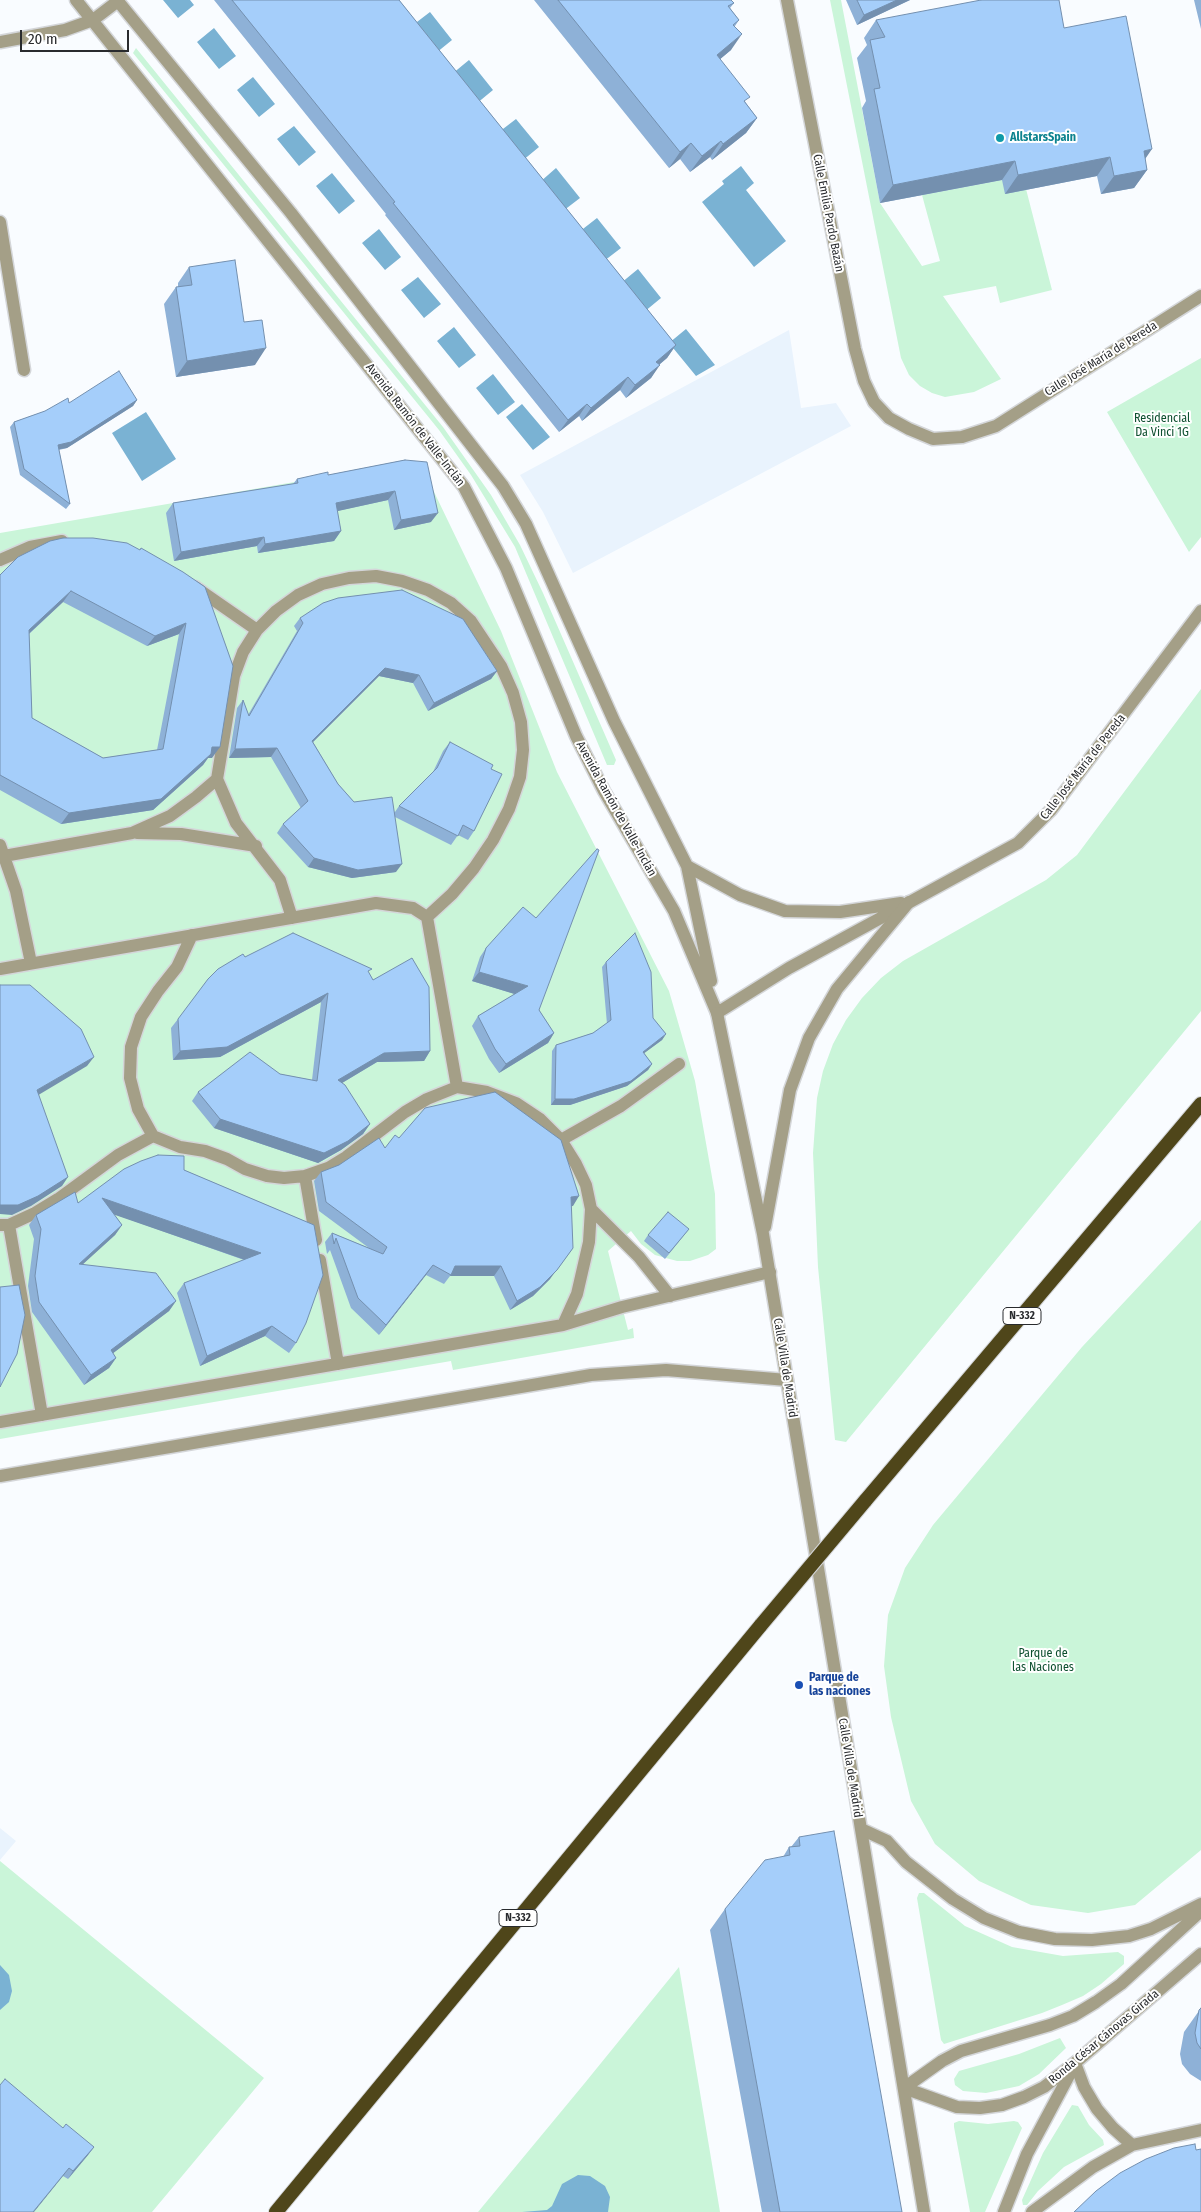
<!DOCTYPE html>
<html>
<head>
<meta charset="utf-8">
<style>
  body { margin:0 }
  #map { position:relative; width:1201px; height:2212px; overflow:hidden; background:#f9fcff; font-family:"Fira Sans Condensed",sans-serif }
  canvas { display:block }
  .scale { position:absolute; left:20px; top:30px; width:109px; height:22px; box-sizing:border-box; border:2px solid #292b2e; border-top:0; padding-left:6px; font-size:15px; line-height:18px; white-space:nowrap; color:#292b2e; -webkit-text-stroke:4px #fff; paint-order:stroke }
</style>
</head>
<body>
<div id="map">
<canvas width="1201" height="2212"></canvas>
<div class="scale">20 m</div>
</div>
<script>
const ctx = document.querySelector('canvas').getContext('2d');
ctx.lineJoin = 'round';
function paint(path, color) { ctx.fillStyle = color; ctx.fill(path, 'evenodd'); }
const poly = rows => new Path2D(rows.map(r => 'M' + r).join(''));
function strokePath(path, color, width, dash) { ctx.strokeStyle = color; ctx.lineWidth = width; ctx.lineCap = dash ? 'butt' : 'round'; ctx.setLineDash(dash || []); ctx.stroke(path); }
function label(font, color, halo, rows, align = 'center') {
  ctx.font = font + ' "Fira Sans Condensed",sans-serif'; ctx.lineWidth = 4; ctx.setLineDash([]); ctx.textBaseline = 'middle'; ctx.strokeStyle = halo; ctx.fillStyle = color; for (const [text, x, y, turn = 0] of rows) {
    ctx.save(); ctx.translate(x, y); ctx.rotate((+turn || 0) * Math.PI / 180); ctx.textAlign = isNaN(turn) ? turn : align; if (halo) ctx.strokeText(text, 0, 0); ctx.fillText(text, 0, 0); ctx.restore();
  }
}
const built = poly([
  [789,330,801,408,836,403,851,426,573,573,543,512,520,475],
  [0,1828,16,1841,0,1860]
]);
const green = poly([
  [830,0,841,0,880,203,922,266,940,261,922,195,1002,180,1026,189,1052,290,1000,303,996,286,943,296,1001,379,974,392,945,397,932,393,920,386,909,375,901,358],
  [136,48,443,427,491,495,520,545,543,593,616,760,614,765,607,765,515,547,471,475,439,430,133,53],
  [1201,358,1201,537,1189,552,1107,412],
  [381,467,423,469,501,631,557,772,669,991,695,1081,715,1194,716,1249,708,1255,690,1261,677,1261,655,1255,641,1244,631,1231,608,1251,628,1330,633,1328,634,1338,453,1370,451,1361,0,1439,0,533],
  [1201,689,1201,1011,846,1442,835,1440,818,1267,813,1153,817,1098,823,1071,833,1044,846,1020,862,998,881,978,903,961,1046,880,1077,855],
  [1201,1220,1201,1850,1135,1905,1088,1913,1031,1905,979,1881,935,1844,911,1801,891,1717,884,1666,888,1615,905,1568,933,1525,1082,1347],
  [0,1861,264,2078,152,2212,0,2212],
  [919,1893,924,1893,965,1926,1012,1947,1063,1956,1118,1952,1124,1956,1124,1964,1101,1984,1083,1996,1062,2005,1042,2013,944,2044,941,2040,917,1898],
  [679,1967,720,2212,478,2212,584,2084],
  [1060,2038,1066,2048,1039,2074,1019,2086,986,2093,963,2091,955,2085,954,2079,959,2071,1019,2054],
  [1072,2105,1078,2106,1089,2125,1103,2140,1104,2145,1064,2167,1038,2191,1027,2205,1023,2205,1022,2200,1043,2153],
  [959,2121,988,2124,1014,2121,1018,2122,1022,2128,985,2212,970,2212,954,2127,954,2123]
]);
const water = poly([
  [163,0,190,0,194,5,178,18],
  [430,12,452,40,436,53,413,25],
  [214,28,236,56,219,69,197,42],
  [469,60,493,90,476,104,452,74],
  [253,77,275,104,259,117,237,90],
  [516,119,539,147,522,161,499,132],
  [294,126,316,152,299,166,277,139],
  [741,166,754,183,746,190,786,241,754,267,702,202,724,184,722,181],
  [556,168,580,198,563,211,540,182],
  [332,173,355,201,339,214,316,186],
  [597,218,621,248,604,261,579,232],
  [379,229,401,257,385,270,362,243],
  [638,269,661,298,644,312,621,283],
  [418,277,441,304,424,318,401,290],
  [454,327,476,355,459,368,437,341],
  [686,329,715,365,696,376,669,343],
  [493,374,515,402,498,415,476,388],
  [522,404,550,437,533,450,506,417],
  [146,412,176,459,142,481,112,433],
  [0,1965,9,1975,12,1991,9,2002,0,2010],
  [578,2175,590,2176,605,2186,610,2197,608,2212,522,2212,547,2210,552,2206,562,2184]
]);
const service = poly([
  [0,560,30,547,62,541],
  [195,587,257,630],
  [137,833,181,834,256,846],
  [0,845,16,891,31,963],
  [4,856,132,833,170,816,196,797,217,779],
  [292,918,280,880,236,823,217,779,234,676,243,652,257,630,276,611,298,595,322,584,349,578,376,576,402,581,428,590,451,603,471,621,501,666,513,693,521,722,523,750,520,777,509,809,493,840,474,868,452,894,427,917],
  [0,969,376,903,413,908,427,917,457,1087],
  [153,1136,138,1109,130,1078,131,1047,141,1017,158,991,177,967,192,935],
  [561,1140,621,1106,679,1064],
  [305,1176,316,1240],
  [591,1209,639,1257,670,1296],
  [0,1225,9,1225,35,1213,58,1199,118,1155,153,1136,180,1147,205,1151,227,1159,245,1169,267,1176,284,1178,305,1176,328,1168,346,1157,405,1112,427,1099,457,1087,487,1092,516,1103,540,1119,561,1140,576,1164,586,1185,591,1209,589,1242,577,1294,563,1325],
  [9,1225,42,1415],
  [320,1260,338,1364],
  [0,1422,563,1325,622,1307,770,1272]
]);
const minor = poly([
  [76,0,464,487,506,568,576,736,604,791,674,911,717,1013],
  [117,0,291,213,503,486,526,524,614,721,687,866,711,981],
  [787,0,855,349,864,381,874,402,889,418,909,429,933,439,962,437,996,426,1201,296],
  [0,42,65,30,93,20,118,1],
  [0,222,24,370],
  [687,866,740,895,785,911,840,912,901,903],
  [717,1013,789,968,1018,843,1051,810,1201,611],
  [0,1476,591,1375,666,1370,787,1380],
  [1075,2063,1084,2087,1097,2109,1113,2128,1132,2145],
  [1032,2212,1093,2167,1132,2145,1201,2130]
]);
const tertiary = poly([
  [717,1013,763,1234,924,2212],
  [765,1227,790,1090,809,1038,837,989,909,902],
  [861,1829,887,1841,906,1862,953,1899,984,1918,1019,1932,1055,1939,1092,1940,1129,1936,1151,1929,1201,1904],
  [904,2088,957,2107,980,2108,1002,2105,1024,2097,1044,2087,1075,2063,1201,1954],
  [904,2088,942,2061,961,2051,1050,2025,1073,2016,1096,2002,1121,1984,1201,1911],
  [1004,2212,1027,2154,1073,2068]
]);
const trunk = poly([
  [865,1501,1201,1104],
  [276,2212,761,1625]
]);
const trunkBridge = poly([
  [761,1625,865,1501]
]);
const wall = poly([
  [214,0,399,0,676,345,667,358,659,365,651,378,626,398,620,390,582,421,579,416,559,432,385,215,386,214],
  [534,0,731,0,734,3,730,8,739,20,735,26,731,50,720,59,746,103,757,118,746,133,712,160,710,157,690,172,680,159,669,168],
  [846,0,910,0,857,25],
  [1194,0,1201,0,1201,29],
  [876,20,1064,28,1145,159,1147,170,1134,188,1101,194,1097,176,1005,194,1002,180,880,203,862,108,866,101,857,58,867,45,864,38],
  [189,267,244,322,255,365,176,377,164,304,176,287,178,287,178,283],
  [137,400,133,406,67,448,59,450,70,504,66,509,20,475,10,427,14,422,69,403],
  [405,460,431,522,394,530,388,500,337,511,341,531,334,541,258,553,257,546,174,561,166,513,173,503,293,484,297,479,328,475],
  [183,572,212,758,208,758,203,765,153,810,61,824,0,790,0,575],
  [63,602,147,646,179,634,157,750,103,758,32,718,29,634],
  [300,618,497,671,491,679,428,711,413,683,379,676,313,742,338,784,354,802,395,812,399,806,433,772,443,751,450,742,491,769,474,831,468,840,458,835,451,845,395,817,396,872,352,878,308,867,277,833,283,824,301,808,271,757,229,758,237,708,243,700,248,715,297,631,294,626],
  [486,948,539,1010,554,1033,548,1043,499,1073,489,1059,472,1026,478,1016,515,994,472,981,480,957],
  [245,957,369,973,373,980,430,1051,424,1061,377,1062,342,1083,370,1124,363,1134,341,1150,318,1163,214,1128,192,1101,198,1092,280,1074,312,1080,321,1002,220,1057,173,1060,171,1028,178,1019],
  [606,962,666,1034,662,1040,644,1053,652,1064,648,1070,627,1086,570,1105,551,1105,552,1051,556,1045,593,1033,607,1024,602,967],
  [399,1138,573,1206,571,1206,550,1279,533,1296,510,1310,494,1276,450,1276,444,1284,426,1275,379,1335,351,1308,330,1250,327,1254,325,1242,332,1233,369,1248,319,1211,314,1181,321,1172,385,1148],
  [184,1170,314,1225,296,1343,289,1353,265,1336,200,1366,177,1293,184,1283,244,1260,114,1214,122,1225,115,1235,83,1264,176,1301,169,1311,113,1353,116,1358,109,1368,84,1385,32,1312,28,1286,34,1239,29,1225,36,1215],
  [689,1229,665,1259,644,1241,648,1235],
  [799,1837,902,2212,762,2212,710,1930,725,1909,783,1857,789,1847,791,1847],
  [1201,2008,1201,2081,1190,2074,1182,2064,1180,2054,1184,2032],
  [63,2128,94,2147,88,2155,68,2179,63,2176]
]);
const shadedWall = poly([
  [897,0,910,0,857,25,864,15],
  [742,34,731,50,706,71,717,55],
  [757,118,746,133,712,160,723,144],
  [721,141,710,157,690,172,702,156],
  [691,143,680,159,669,168,680,152],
  [1152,149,1139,168,1144,151],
  [1110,157,1097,176,1005,194,1018,175],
  [1015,161,1002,180,880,203,893,185],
  [1147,170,1134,188,1101,194,1114,176],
  [676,345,667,358,648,374,656,362],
  [266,348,255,365,176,377,187,361],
  [660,365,651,378,626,398,635,385],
  [628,377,620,390,582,421,591,408],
  [137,400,133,406,67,448,54,450,58,445],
  [587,404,579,416,559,432,568,420],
  [395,491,388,500,329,513,336,503],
  [438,513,431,522,394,530,401,520],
  [341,531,334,541,258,553,265,544],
  [264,537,257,546,174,561,181,552],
  [71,591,63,602,21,641,29,630],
  [186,623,179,634,147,646,155,636],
  [385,668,419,675,413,683,379,676,306,749,312,741],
  [497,671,491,679,428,711,434,703],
  [212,747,220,747,212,758,208,758,203,765,153,810,61,824,69,813],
  [277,748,271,757,229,758,235,749],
  [314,858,402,864,396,872,352,878,308,867],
  [479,972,528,986,521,996,472,981],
  [328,993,321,1002,220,1057,173,1060,180,1051],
  [554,1033,548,1043,499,1073,506,1064],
  [666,1034,662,1040,639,1057,643,1052],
  [430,1051,424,1061,377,1062,332,1089,338,1080,384,1053],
  [94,1057,87,1066,30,1100,37,1090],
  [652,1064,648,1070,627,1086,570,1105,551,1105,555,1099],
  [220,1119,370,1124,363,1134,341,1150,318,1163,214,1128],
  [68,1177,62,1186,31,1206,12,1215,0,1214,0,1205],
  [579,1196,573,1206,564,1207,571,1197],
  [102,1198,261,1253,254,1263,95,1208],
  [122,1225,115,1235,72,1274,79,1264],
  [573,1248,550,1279,533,1296,510,1310,517,1301],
  [433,1265,426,1275,379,1335,386,1325],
  [455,1266,501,1266,494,1276,450,1276],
  [176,1301,169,1311,104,1360,111,1350],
  [272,1326,265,1336,200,1366,207,1356],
  [116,1358,109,1368,84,1385,91,1375],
  [94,2147,88,2155,68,2179,73,2171],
  [69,2168,63,2176,34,2212,33,2212]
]);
const building = poly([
  [232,0,399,0,676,345,656,362,660,365,635,385,628,377,591,408,587,404,568,420,393,203,395,202,232,0],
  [558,0,731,0,734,3,728,6,739,20,733,25,742,34,717,55,750,97,744,101,757,118,723,144,721,141,702,156,691,143,680,152,558,0],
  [857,0,897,0,864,15,857,0],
  [981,0,1059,0,1064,28,1126,16,1152,149,1144,151,1147,170,1114,176,1110,157,1018,175,1015,161,893,185,874,89,880,88,870,40,885,37,876,20,981,0],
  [235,260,244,322,262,320,266,348,187,361,176,287,192,285,189,267,235,260],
  [119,371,137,400,71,442,58,445,70,504,24,469,14,422,45,411,68,398,69,403,119,371],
  [405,460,427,462,438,513,401,520,395,491,336,503,341,531,265,544,264,537,181,552,173,503,298,483,297,479,328,472,328,475,405,460],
  [63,538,93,538,127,543,140,550,141,548,183,572,205,587,233,666,220,747,212,747,211,754,161,799,69,813,0,775,0,575,18,557,50,541,63,538],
  [71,591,155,636,186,623,163,749,103,758,32,718,29,630,71,591],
  [402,590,463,619,497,671,434,703,419,675,385,668,312,741,338,784,354,802,392,797,402,864,358,870,314,858,283,824,308,801,277,748,235,749,243,700,249,716,303,623,300,618,323,603,338,598,402,590],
  [450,742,493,765,491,769,502,774,474,831,463,825,458,836,399,806,437,768,450,742],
  [597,849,599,850,539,1010,554,1033,506,1064,495,1049,478,1016,528,986,479,972,486,948,523,907,536,918,597,849],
  [293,933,372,969,368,971,373,980,412,958,429,987,430,1051,384,1053,338,1080,345,1085,370,1124,348,1141,324,1153,220,1119,198,1092,250,1052,280,1074,317,1081,328,993,227,1047,180,1051,178,1019,208,979,218,969,243,954,245,957,293,933],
  [635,933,651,972,653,1018,666,1034,643,1052,652,1064,631,1081,574,1099,555,1099,556,1045,593,1033,611,1020,606,962,635,933],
  [0,985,30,985,81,1029,94,1057,37,1090,68,1177,38,1196,18,1205,0,1205,0,985],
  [495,1092,561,1140,579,1196,571,1197,573,1248,557,1270,540,1287,517,1301,501,1266,455,1266,451,1275,433,1265,386,1325,358,1298,336,1238,334,1244,332,1233,383,1254,387,1247,326,1202,321,1172,339,1165,379,1138,385,1148,395,1135,399,1138,425,1108,495,1092],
  [158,1155,184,1156,184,1170,314,1225,323,1275,306,1323,296,1343,272,1326,207,1356,184,1283,261,1253,102,1198,122,1225,79,1264,156,1273,176,1301,111,1350,116,1358,91,1375,39,1302,35,1276,41,1229,36,1215,75,1192,78,1203,124,1169,141,1161,158,1155],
  [668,1212,689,1229,669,1253,648,1235,668,1212],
  [19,1285,25,1315,17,1354,0,1387,0,1287,19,1285],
  [834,1831,902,2212,780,2212,725,1909,765,1860,790,1855,789,1847,800,1846,799,1837,834,1831],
  [1201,2008,1201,2049,1197,2043,1195,2033,1199,2010,1201,2008],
  [5,2079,63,2128,66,2124,94,2147,73,2171,69,2168,33,2212,0,2212,0,2085,5,2079],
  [1195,2144,1196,2150,1201,2149,1201,2212,1074,2212,1096,2191,1120,2173,1146,2159,1174,2148,1195,2144]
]);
const markers = [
  [1000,138,5,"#0f9aa8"],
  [799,1685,5,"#1a4fb4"]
];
const shields = [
  [1022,1316,38],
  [518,1918,38]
];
const shieldNames = [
  ["N-332",1022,1316],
  ["N-332",518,1918]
];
const cultureNames = [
  ["AllstarsSpain",1010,138]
];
const streetNames = [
  ["Calle Emilia Pardo Bazán",828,213,79],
  ["Calle José María de Pereda",1101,359,-32],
  ["Avenida Ramón de Valle-Inclán",415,425,52],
  ["Calle José María de Pereda",1083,767,-52],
  ["Avenida Ramón de Valle-Inclán",616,809,61],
  ["Calle Villa de Madrid",785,1368,81],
  ["Calle Villa de Madrid",850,1768,81],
  ["Ronda César Cánovas Girada",1104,2037,-40]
];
const parkNames = [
  ["Residencial",1162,419],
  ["Da Vinci 1G",1162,433],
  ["Parque de",1043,1654],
  ["las Naciones",1043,1668]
];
const transitNames = [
  ["Parque de",809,1678],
  ["las naciones",809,1692]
];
paint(built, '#e9f3fd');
paint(green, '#caf5d9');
paint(water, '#7ab2d3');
strokePath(service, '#d4d6d9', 15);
strokePath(minor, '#d4d6d9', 15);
strokePath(tertiary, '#d4d6d9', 15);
strokePath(trunk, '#d4d6d9', 16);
strokePath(service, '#a49f87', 12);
strokePath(minor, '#a49f87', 12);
strokePath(tertiary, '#a49f87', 12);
strokePath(trunk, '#4f461a', 14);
strokePath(trunkBridge, '#d4d6d9', 16, []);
strokePath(trunkBridge, '#4f461a', 14);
paint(wall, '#8eb1d7');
paint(shadedWall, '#7490af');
paint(building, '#a5cefa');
strokePath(building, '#7490af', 1);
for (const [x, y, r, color] of markers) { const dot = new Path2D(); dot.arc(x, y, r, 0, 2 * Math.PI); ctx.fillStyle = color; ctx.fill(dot); strokePath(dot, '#fff', 2); }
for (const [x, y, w] of shields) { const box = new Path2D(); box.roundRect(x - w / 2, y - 8.5, w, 17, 4); ctx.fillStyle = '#fff'; ctx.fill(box); strokePath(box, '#292b2e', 1); }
label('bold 11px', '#292b2e', null, shieldNames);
label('bold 12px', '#0d838f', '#fff', cultureNames, 'left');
label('12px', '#292b2e', '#fff', streetNames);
label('12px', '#0d4f2f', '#fff', parkNames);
label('bold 12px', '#164399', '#fff', transitNames, 'left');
</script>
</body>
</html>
